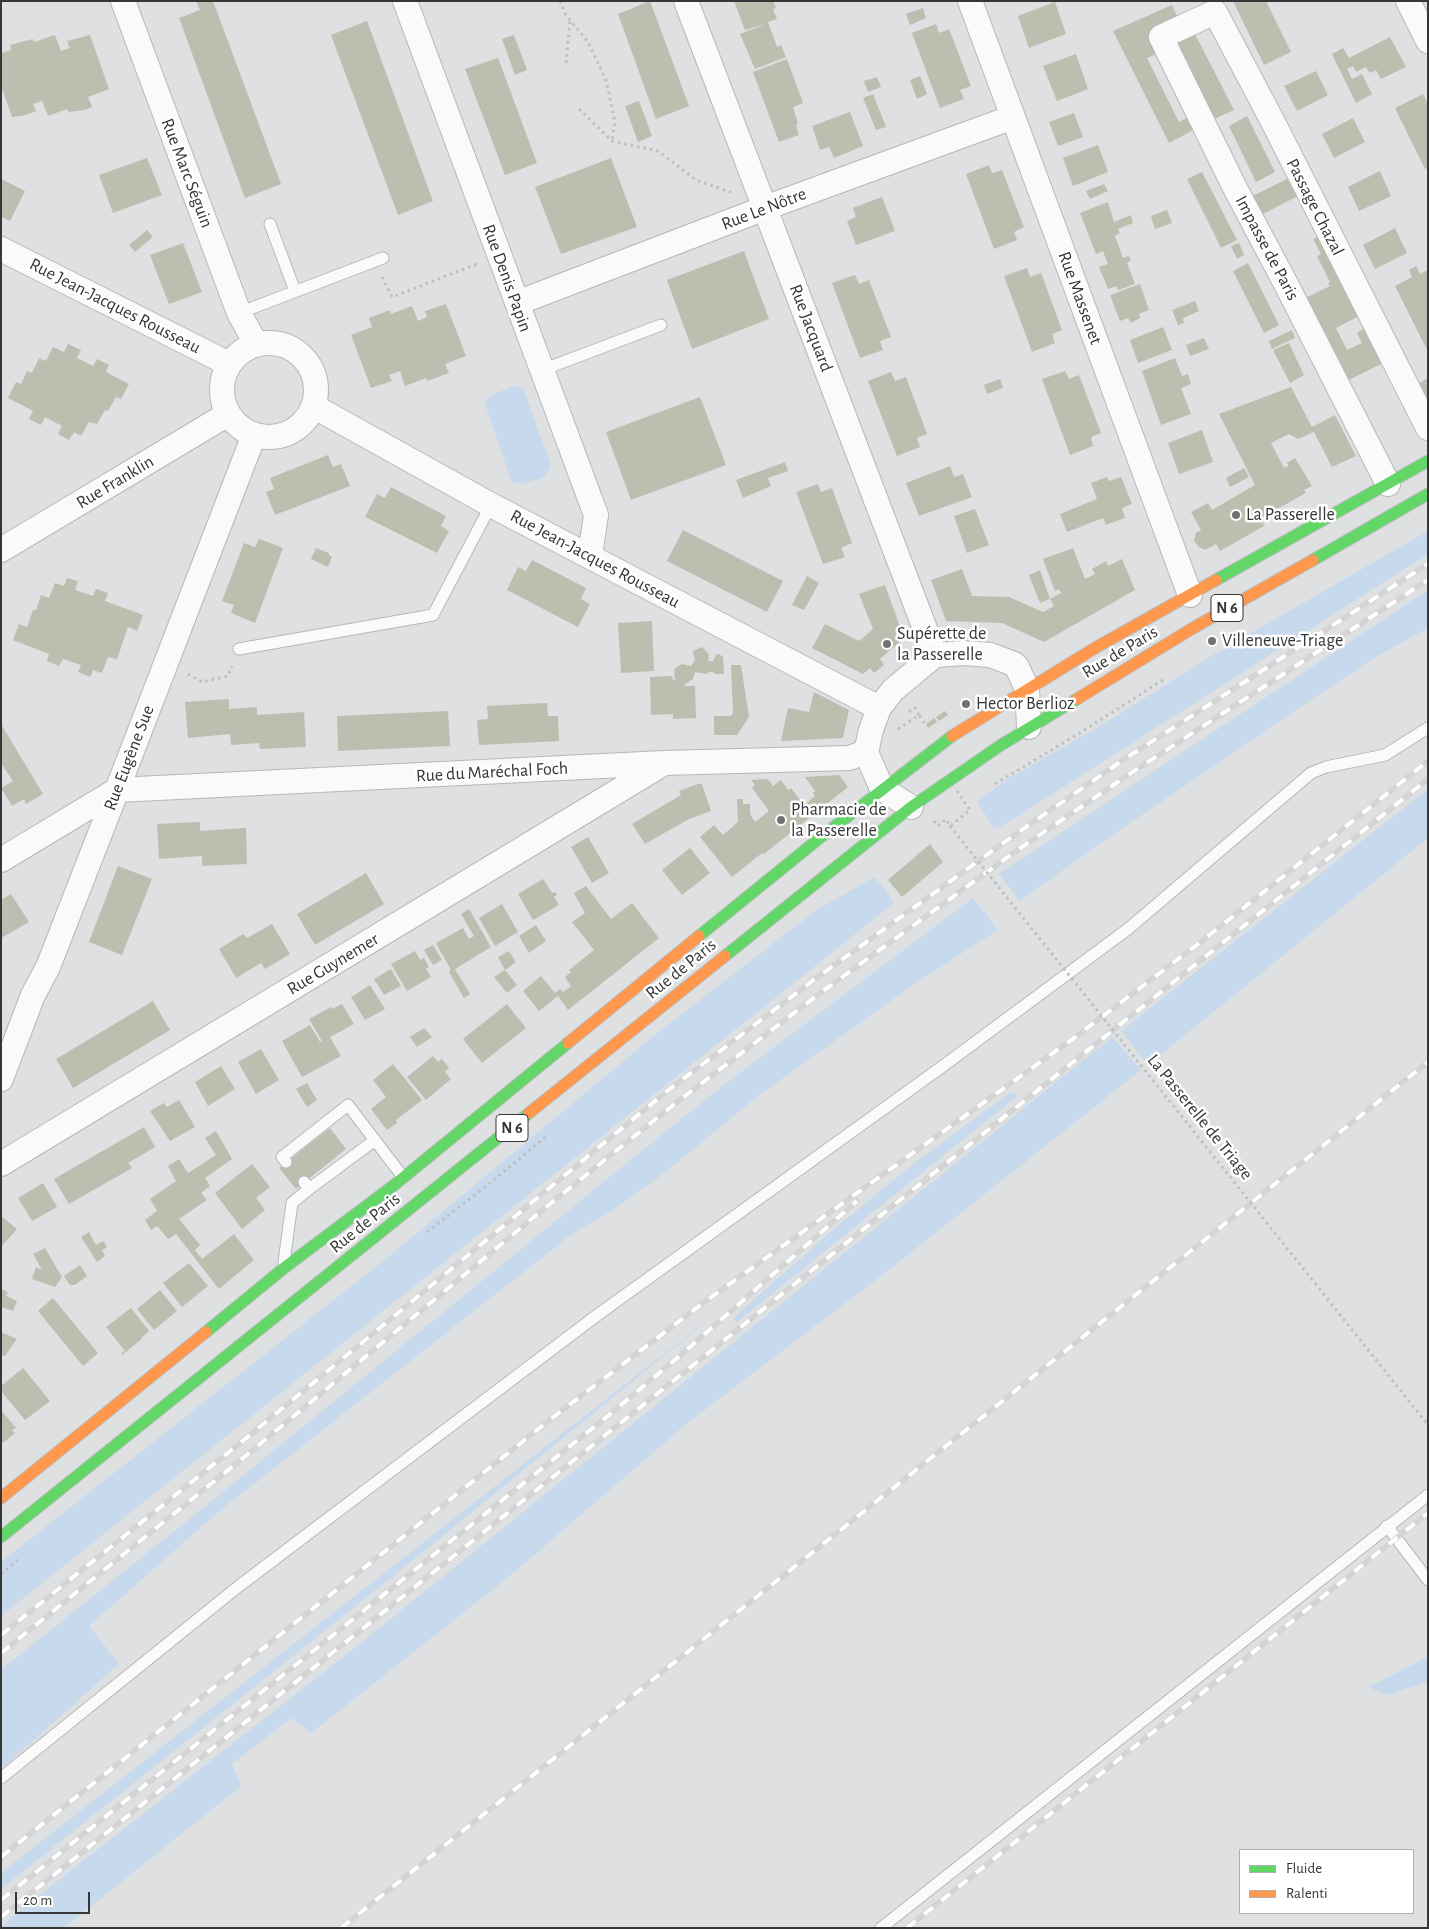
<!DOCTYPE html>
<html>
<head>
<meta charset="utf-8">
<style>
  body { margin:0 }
  #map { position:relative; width:1429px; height:1929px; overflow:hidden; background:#dee0e2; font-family:"Alegreya Sans",sans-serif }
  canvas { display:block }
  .frame { position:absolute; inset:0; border:2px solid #353638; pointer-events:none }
  .legend { position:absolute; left:1239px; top:1849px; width:175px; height:65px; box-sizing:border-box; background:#fff; border:1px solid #aeafaf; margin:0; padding:6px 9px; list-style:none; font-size:15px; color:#353638 }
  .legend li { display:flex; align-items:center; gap:10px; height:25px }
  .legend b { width:25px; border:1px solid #aeafaf }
  .scale { position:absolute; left:15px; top:1892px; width:75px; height:22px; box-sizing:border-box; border:2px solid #353638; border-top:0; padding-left:6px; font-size:15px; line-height:18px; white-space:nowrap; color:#353638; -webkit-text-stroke:4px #fff; paint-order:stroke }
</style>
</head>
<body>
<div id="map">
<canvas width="1429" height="1929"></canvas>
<div class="frame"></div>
<ul class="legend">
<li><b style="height:6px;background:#63d668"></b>Fluide</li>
<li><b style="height:6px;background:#ff974d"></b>Ralenti</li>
</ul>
<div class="scale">20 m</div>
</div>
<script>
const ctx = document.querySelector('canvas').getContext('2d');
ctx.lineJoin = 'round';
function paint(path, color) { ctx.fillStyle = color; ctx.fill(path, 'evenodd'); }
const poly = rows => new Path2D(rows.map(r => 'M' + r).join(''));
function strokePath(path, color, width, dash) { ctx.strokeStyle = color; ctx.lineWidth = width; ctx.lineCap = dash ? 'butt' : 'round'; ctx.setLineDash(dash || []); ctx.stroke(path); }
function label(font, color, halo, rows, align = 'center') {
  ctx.font = font + ' "Alegreya Sans",sans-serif'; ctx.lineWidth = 5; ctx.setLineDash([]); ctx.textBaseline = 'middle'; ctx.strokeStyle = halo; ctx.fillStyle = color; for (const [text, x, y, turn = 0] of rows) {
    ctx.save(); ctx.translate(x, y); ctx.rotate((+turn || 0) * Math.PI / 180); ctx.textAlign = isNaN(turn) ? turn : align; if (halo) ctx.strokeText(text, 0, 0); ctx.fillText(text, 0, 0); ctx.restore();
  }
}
const green = poly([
  [516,386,523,388,551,465,544,477,522,484,512,482,485,404,492,394],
  [1428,531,1428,554,999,828,993,827,977,801,1008,779,1102,725,1213,655],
  [1428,590,1428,628,1379,655,1296,710,1108,838,1020,901,999,874],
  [1428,789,1428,838,1148,1065,1121,1031],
  [875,877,894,903,1,1616,1,1562,382,1262,661,1030,818,909],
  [973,898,998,930,920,980,758,1096,663,1174,613,1210,572,1234,217,1513,89,1626,119,1664,1,1769,1,1670,181,1526,665,1132,725,1084],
  [1112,1037,1141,1070,890,1269,685,1425,511,1575,311,1733,291,1718,232,1764,241,1786,64,1928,1,1928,14,1915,357,1646],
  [1011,1092,1017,1096,736,1323,733,1318,841,1223,917,1161],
  [719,1311,407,1565,1,1889,1,1873],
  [1428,1657,1428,1682,1386,1695,1369,1687]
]);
const building = poly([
  [196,1,213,1,281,184,245,198,179,18,200,10],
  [650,1,689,106,656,119,618,14],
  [734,1,773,1,776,8,773,9,777,19,768,22,777,47,781,45,786,57,755,69,740,34,766,24,745,30],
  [1233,1,1266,1,1291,52,1264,65],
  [1055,2,1066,34,1029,48,1018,16],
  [1172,5,1180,22,1161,52,1147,58,1179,122,1193,115,1199,127,1169,143,1113,31],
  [923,8,926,18,910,25,906,14],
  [367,21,433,201,398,215,331,35],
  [936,24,939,33,949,29,971,86,960,90,964,99,940,108,912,33],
  [1195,34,1234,110,1212,120,1174,44],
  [55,35,61,51,70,48,67,41,90,35,109,89,88,97,92,107,85,110,69,112,67,109,48,116,42,101,33,104,36,111,26,115,12,117,1,86,1,53,11,50,10,45,33,39,34,42],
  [514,35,527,70,515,75,502,39],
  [1390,37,1406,67,1381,79,1376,70,1370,73,1366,67,1356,72,1353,66,1347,69,1352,79,1362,74,1372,94,1356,103,1332,54,1343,48,1349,58],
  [1076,54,1088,89,1057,101,1043,66],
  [498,58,537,163,505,175,465,69],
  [787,59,803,103,793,107,798,124,796,125,799,135,779,142,753,72],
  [1316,71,1328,95,1297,111,1284,86],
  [920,76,927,94,917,99,910,80],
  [877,77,881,87,868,92,864,81],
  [873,94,886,127,876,130,863,98],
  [1423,94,1428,104,1428,168,1425,169,1395,108],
  [639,101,652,136,638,142,625,106],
  [850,112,863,146,834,158,829,147,820,150,812,126],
  [1074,113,1083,137,1058,146,1049,122],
  [1247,116,1275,172,1256,182,1229,126],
  [1353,118,1365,142,1334,158,1322,134],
  [1098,145,1108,172,1073,186,1063,158],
  [147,158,162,195,113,213,99,175],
  [611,158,637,227,561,254,535,187],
  [989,165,992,173,1002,170,1024,227,1014,232,1017,240,994,249,966,174],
  [1380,171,1391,196,1359,211,1348,187],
  [1202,172,1237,240,1221,248,1187,179],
  [1289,178,1298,196,1261,215,1251,197],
  [1,179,25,191,10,221,1,217],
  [1104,184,1108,191,1090,199,1086,191],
  [882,197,895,231,856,245,847,221,856,217,853,208],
  [1108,202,1114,222,1131,215,1133,223,1118,229,1120,233,1115,236,1123,258,1129,256,1131,260,1127,263,1135,284,1118,290,1116,286,1108,289,1099,267,1108,264,1103,251,1096,254,1080,213],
  [1167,210,1172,223,1155,229,1151,216],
  [1395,228,1407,253,1375,269,1363,245],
  [147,230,153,237,135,252,129,245],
  [1319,236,1359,316,1336,328,1347,350,1362,343,1357,333,1365,328,1383,363,1345,382,1303,299,1330,286,1328,283,1330,282,1317,256,1321,254,1313,239],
  [183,243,202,292,169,304,150,255],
  [1239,243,1244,255,1237,259,1231,246],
  [744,251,769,319,692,349,667,280],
  [1248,263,1279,325,1264,333,1233,271],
  [1416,266,1420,274,1428,270,1428,352,1395,286,1412,277,1409,270],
  [1027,268,1030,277,1041,273,1062,330,1052,334,1055,343,1032,352,1004,276],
  [855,275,859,284,869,280,891,337,880,341,883,350,860,358,832,283],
  [1140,284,1149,310,1139,314,1140,318,1131,323,1128,318,1120,321,1110,295],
  [1195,301,1199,311,1183,318,1184,323,1178,325,1172,310],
  [446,304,466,356,445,364,449,373,427,381,426,378,405,386,400,371,389,375,392,381,371,388,351,335,372,327,369,318,390,310,391,314,412,306,418,321,427,317,425,311],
  [1163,327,1172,350,1138,363,1130,340],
  [1292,330,1295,338,1272,349,1269,341],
  [1204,338,1209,349,1190,356,1186,345],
  [1289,343,1304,375,1290,383,1273,350],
  [68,344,81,350,77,358,93,366,97,359,109,365,106,372,129,384,121,399,116,397,108,411,105,410,97,424,89,422,81,436,74,432,69,440,58,434,62,426,45,417,41,425,29,419,33,411,8,398,16,382,21,384,27,371,32,373,39,358,46,361,53,347,64,352],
  [1175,358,1182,376,1188,374,1191,384,1181,388,1191,414,1161,425,1142,371],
  [1065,371,1069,379,1079,375,1101,433,1091,437,1093,446,1070,455,1042,379],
  [891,372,895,381,906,377,927,434,917,438,920,447,897,456,868,381],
  [1428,378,1428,409,1416,385],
  [1000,379,1003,388,987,394,984,385],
  [1291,387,1312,427,1335,415,1356,456,1332,467,1314,432,1298,439,1289,434,1271,443,1284,468,1289,466,1287,463,1295,458,1312,486,1304,490,1306,493,1261,518,1264,526,1220,551,1216,544,1205,550,1199,547,1194,541,1196,533,1201,530,1191,512,1208,503,1212,510,1255,485,1219,414],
  [700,397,726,465,631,500,606,432],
  [1202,430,1213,462,1179,474,1168,443],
  [328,455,333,467,341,464,350,486,275,515,266,492,274,489,270,478],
  [785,462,788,471,768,478,771,486,743,498,736,480],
  [950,466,954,477,963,474,972,497,919,516,906,483],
  [1244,468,1249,477,1230,487,1226,478],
  [1107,477,1109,481,1121,477,1132,504,1122,508,1125,518,1106,525,1103,518,1067,532,1060,514,1097,499,1091,483],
  [818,484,821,492,832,488,852,543,841,548,845,557,823,564,796,492],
  [391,487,446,516,441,526,449,531,437,553,365,517,377,494,385,498],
  [975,509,989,545,967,553,954,516],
  [683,530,783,581,767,612,667,561],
  [259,539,283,548,255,623,231,613,234,605,222,601,244,543,255,547],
  [316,548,329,553,329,555,332,557,328,567,311,559],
  [1073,548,1085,579,1095,574,1092,569,1106,561,1108,566,1122,559,1135,590,1044,642,1002,623,946,621,931,580,962,569,972,596,1009,597,1043,612,1054,606,1050,599,1040,603,1029,575,1040,570,1050,599,1061,593,1059,589,1055,591,1043,559],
  [532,560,586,588,581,599,590,604,578,627,507,590,518,567,526,571],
  [807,576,819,583,804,610,792,605],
  [67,578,78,581,75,590,93,596,96,589,108,593,105,601,143,615,137,631,128,627,117,659,108,657,102,673,93,670,90,677,78,672,81,665,63,659,59,666,47,661,49,654,13,640,19,624,27,627,33,610,36,610,41,595,49,598,55,583,64,586],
  [885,585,904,638,880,659,884,665,874,673,870,668,863,674,812,648,825,624,859,641,873,629,859,594],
  [652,621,654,671,621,673,618,623],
  [702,647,709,654,708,661,713,661,716,655,719,654,723,657,724,674,715,674,713,672,709,672,707,674,695,672,693,679,685,684,684,686,695,686,696,718,673,719,673,714,651,715,650,677,672,676,673,680,676,679,674,676,675,668,682,664,691,666,695,660,693,651],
  [731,665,741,665,749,717,737,735,714,735,714,716,731,716,733,713],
  [814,692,849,710,843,738,781,741,788,708,809,712],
  [229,699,229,709,257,707,257,715,304,712,306,747,260,749,259,743,231,745,230,734,188,738,185,702],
  [547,703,548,716,558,716,559,741,479,745,477,720,488,719,487,706],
  [448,711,450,746,338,751,337,716],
  [945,711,948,715,939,721,936,717],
  [934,718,937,722,928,728,926,724],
  [1,724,43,794,26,804,24,799,12,806,1,788,13,781,1,763],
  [839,775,848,787,764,854,762,853,732,877,700,837,714,825,723,835,738,822,737,799,743,799,743,804,750,804,750,814,755,822,769,811,752,788,755,785,751,780,768,779,773,786,781,780,788,790,791,788,804,805,815,796,813,793,815,791,805,777],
  [698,784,702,784,711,811,689,819,645,844,632,824,681,795,679,791],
  [200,822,200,831,246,828,247,864,202,866,202,856,159,859,157,824],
  [588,837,609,873,592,883,571,847],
  [930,844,943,862,902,897,888,880],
  [690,848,710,873,682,895,662,870],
  [118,866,152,879,122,955,89,942],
  [366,873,384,904,315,945,297,914],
  [543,879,552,893,555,892,557,895,554,897,559,905,533,920,518,894],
  [586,886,611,919,632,903,659,938,568,1010,558,996,539,1011,523,991,541,976,555,993,560,989,563,992,571,986,565,977,571,972,569,970,594,950,572,922,585,913,574,893],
  [11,894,29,922,1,938,1,900],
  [502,904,518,932,495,946,479,918],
  [469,909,491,947,455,969,470,994,464,998,449,972,451,970,436,943,463,928,469,939,474,936,461,914],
  [272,924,290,954,265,969,261,963,236,978,219,949,243,934,247,938],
  [536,925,546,941,529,953,519,936],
  [433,945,442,960,433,965,424,950],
  [415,951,420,960,424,958,429,967,426,969,431,977,407,991,391,964],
  [509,951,516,962,505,970,517,985,507,993,494,977,505,970,498,957],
  [391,969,401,986,384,995,374,979],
  [370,985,385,1009,365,1020,351,997],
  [153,1001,170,1030,73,1088,56,1059],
  [342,1004,354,1024,330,1037,341,1056,302,1077,282,1041,310,1025,320,1042,322,1041,309,1019,331,1007,332,1009],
  [507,1004,526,1028,482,1063,463,1039],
  [424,1028,432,1037,417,1047,410,1037],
  [261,1049,279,1080,256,1094,238,1062],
  [433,1056,438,1062,442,1059,449,1068,445,1072,451,1079,426,1100,407,1077],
  [393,1064,422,1100,396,1120,397,1123,387,1130,371,1109,386,1097,373,1080],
  [221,1066,235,1089,208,1106,195,1082],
  [307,1083,317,1100,307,1107,296,1089],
  [179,1100,195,1127,170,1141,150,1111,164,1103,167,1107],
  [144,1127,155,1147,128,1163,132,1168,69,1204,54,1179],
  [330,1128,346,1149,296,1189,279,1168],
  [216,1131,232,1159,205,1178,210,1186,201,1193,207,1200,179,1219,200,1245,195,1250,202,1259,234,1234,254,1260,219,1289,176,1234,168,1239,157,1226,151,1230,145,1220,157,1211,150,1199,176,1181,168,1166,179,1159,188,1173,216,1155,205,1138],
  [252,1164,270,1187,256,1198,265,1210,242,1229,215,1193],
  [43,1183,57,1207,32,1221,18,1198],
  [1,1216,17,1229,1,1247],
  [89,1232,96,1245,103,1241,107,1247,102,1250,105,1256,97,1262,81,1237],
  [45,1248,62,1277,55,1287,32,1279,36,1267,42,1270,33,1254],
  [189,1263,208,1286,182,1307,163,1283],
  [80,1265,87,1276,75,1285,70,1285,64,1276],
  [1,1289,8,1292,6,1296,17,1301,13,1311,1,1307],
  [160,1290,177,1311,154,1330,137,1309],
  [53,1298,98,1353,83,1366,38,1311],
  [131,1308,149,1331,141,1338,142,1339,122,1355,121,1353,125,1351,106,1327],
  [1,1332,17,1339,5,1356,1,1355],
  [23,1368,50,1401,25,1420,1,1391,1,1386],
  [1,1410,16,1428,12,1430,15,1433,3,1443,1,1440]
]);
const path = poly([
  [560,1,566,15,588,42,606,80,615,122,612,141],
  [566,63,570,21],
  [579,109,612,141,658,151,696,180,733,193],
  [382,277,392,297,477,264],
  [188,674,202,682,228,676,232,666],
  [909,712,915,708,919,715],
  [898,729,919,715,925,724],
  [995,784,1078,734,1166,678],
  [934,821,938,826,946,819,950,826,970,810],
  [427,1232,484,1188,547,1136],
  [1,1574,20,1558]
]);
const lane = poly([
  [270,224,295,291],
  [239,313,383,258],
  [542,370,661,325],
  [239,649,433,615,491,505],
  [286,1162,282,1157,348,1105,403,1177],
  [309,1189,375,1140],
  [284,1262,292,1203,309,1189,304,1182],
  [1387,1526,1428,1580],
  [1,1778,239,1586,596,1316,943,1066,1128,929,1311,773,1326,767,1385,755,1428,728],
  [881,1928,1428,1495]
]);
const street = poly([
  [123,1,239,313,256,344],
  [405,1,596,515,590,556],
  [686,1,935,655],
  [970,1,1190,595],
  [1408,1,1428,41],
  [1,249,229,364],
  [517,303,765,208,1013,117],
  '222 390a47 47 0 1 1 94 0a47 47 0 1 1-94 0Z',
  [313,406,491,505,879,708],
  [1388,484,1287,286,1234,186,1161,37,1215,12,1273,122,1428,428],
  [1,550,228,414],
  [911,807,882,789,866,752,871,730,879,708,893,690,935,655,964,653,990,655,1014,664,1017,667,1027,689,1029,727],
  [1,860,117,790,664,763,849,758,866,752],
  [1,1079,33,995,48,967,117,790,254,435],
  [1,1164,661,765]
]);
const fast = poly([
  [1313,560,1428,494],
  [1216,580,1428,461],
  [699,936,821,837,952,736],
  [725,956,911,807,1001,745,1077,699],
  [206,1332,284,1268,393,1186,568,1043],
  [1,1537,529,1113]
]);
const slow = poly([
  [1077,699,1193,628,1313,560],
  [952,736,1095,648,1216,580],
  [568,1043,699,936],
  [529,1113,725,956],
  [1,1498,206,1332]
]);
const rail = poly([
  [1,1635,239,1444,666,1092,815,979,1006,841,1120,762,1428,564],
  [1,1653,248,1454,545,1208,677,1102,823,991,1016,851,1128,775,1428,580],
  [1,1857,556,1415,703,1303,1074,1038,1202,941,1428,761],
  [1,1900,609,1415,676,1359,857,1201],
  [1,1917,1428,779],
  [341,1928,1428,1062],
  [907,1928,1428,1513]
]);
const pathBridge = poly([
  [957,791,970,810],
  [950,826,1428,1425]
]);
const markers = [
  [1236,515,5,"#707274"],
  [1212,641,5,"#707274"],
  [887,644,5,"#707274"],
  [966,704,5,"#707274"],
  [781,820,5,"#707274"]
];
const shields = [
  [1227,608,32],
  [512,1128,32]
];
const shieldNames = [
  ["N 6",1227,608],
  ["N 6",512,1128]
];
const streetNames = [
  ["Rue Marc Séguin",187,173,69],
  ["Passage Chazal",1315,207,63],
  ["Rue Le Nôtre",764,209,-21],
  ["Impasse de Paris",1267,248,62],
  ["Rue Denis Papin",507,278,70],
  ["Rue Massenet",1080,298,70],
  ["Rue Jean-Jacques Rousseau",115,306,27],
  ["Rue Jacquard",811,328,69],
  ["Rue Franklin",115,482,-31],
  ["Rue Jean-Jacques Rousseau",595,559,28],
  ["Rue de Paris",1120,652,-31],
  ["Rue Eugène Sue",129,758,-69],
  ["Rue du Maréchal Foch",492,772,-3],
  ["Rue Guynemer",333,964,-31],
  ["Rue de Paris",681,969,-39],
  ["La Passerelle de Triage",1200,1117,51],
  ["Rue de Paris",365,1223,-39]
];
const poiNames = [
  ["La Passerelle",1246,515],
  ["Supérette de",897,634],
  ["la Passerelle",897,655],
  ["Villeneuve-Triage",1222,641],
  ["Hector Berlioz",976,704],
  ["Pharmacie de",791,810],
  ["la Passerelle",791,831]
];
paint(green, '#c7d9ec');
paint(building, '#bcbeaf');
strokePath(lane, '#b6b7b9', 13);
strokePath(street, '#b6b7b9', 26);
strokePath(fast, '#bcbdbe', 13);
strokePath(slow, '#bcbdbe', 13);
strokePath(path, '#bfbfc1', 3, [2.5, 4]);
strokePath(lane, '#fafafb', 11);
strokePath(street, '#fafafb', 24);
strokePath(fast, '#63d668', 11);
strokePath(slow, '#ff974d', 11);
strokePath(rail, '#d4d4d4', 5.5);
strokePath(rail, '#fff', 4, [11]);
strokePath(pathBridge, '#bfbfc1', 3, [2.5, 4]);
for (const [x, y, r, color] of markers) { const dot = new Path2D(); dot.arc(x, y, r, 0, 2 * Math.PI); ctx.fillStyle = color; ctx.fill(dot); strokePath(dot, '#fff', 2); }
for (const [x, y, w] of shields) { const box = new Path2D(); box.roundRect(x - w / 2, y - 13.5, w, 27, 4); ctx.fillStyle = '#fff'; ctx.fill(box); strokePath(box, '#353638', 1); }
label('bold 16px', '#353638', null, shieldNames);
label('18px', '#353638', '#fff', streetNames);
label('18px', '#353638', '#fff', poiNames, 'left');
</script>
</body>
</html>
